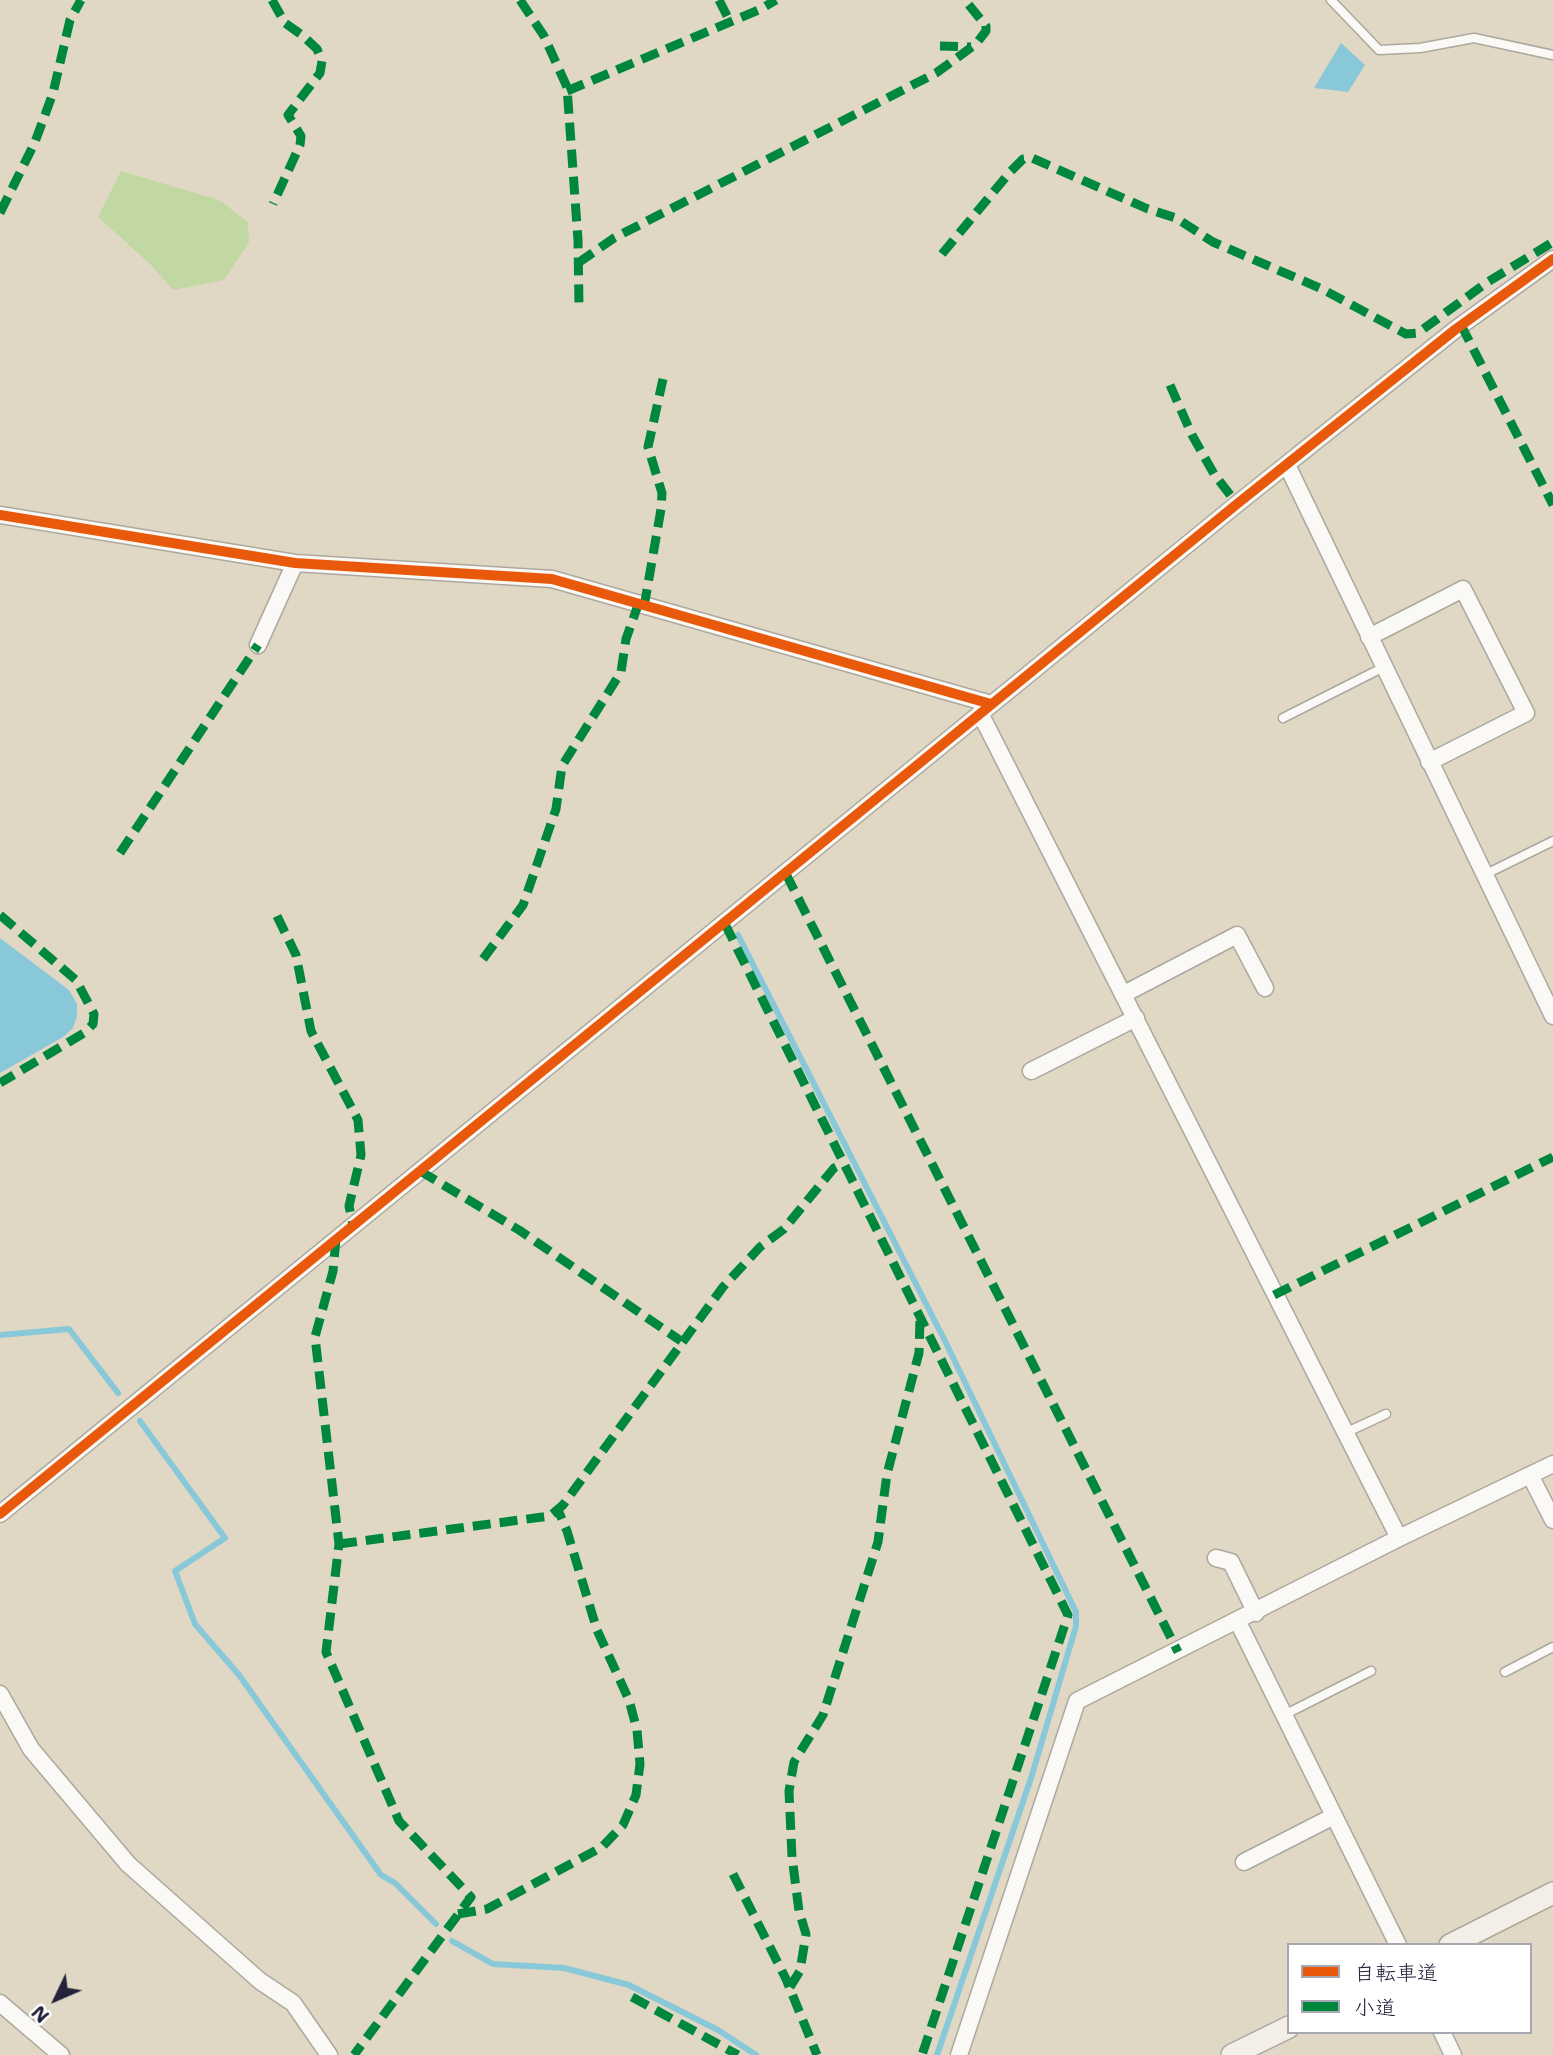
<!DOCTYPE html>
<html>
<head>
<meta charset="utf-8">
<style>
  body { margin:0 }
  #map { position:relative; width:1553px; height:2055px; overflow:hidden; background:#e0d8c5; font-family:"Shantell Sans","Klee One",sans-serif }
  canvas { display:block }
  .legend { position:absolute; left:1287px; top:1943px; width:245px; height:91px; box-sizing:border-box; background:#fff; border:2px solid #a7a7b1; margin:0; padding:9px 12px; list-style:none; font-size:21px; color:#22223b }
  .legend li { display:flex; align-items:center; gap:14px; height:35px }
  .legend b { width:35px; border:2px solid #a7a7b1 }
  .north { position:absolute; left:21px; top:1964px; width:70px; height:70px; -webkit-text-stroke:5px #fff; paint-order:stroke; rotate:226deg; font-size:19px; font-weight:700; line-height:28px; text-align:center; color:#22223b }
  .north::after { content:''; display:block; margin:auto; width:24px; height:32px; background:#22223b; clip-path:polygon(50% 0,100% 100%,50% 72%,0 100%) }
</style>
</head>
<body>
<div id="map">
<canvas width="1553" height="2055"></canvas>
<ul class="legend">
<li><b style="height:9px;background:#e8590c"></b>自転車道</li>
<li><b style="height:9px;background:#00873e"></b>小道</li>
</ul>
<div class="north">N</div>
</div>
<script>
const ctx = document.querySelector('canvas').getContext('2d');
ctx.lineJoin = 'round';
function paint(path, color) { ctx.fillStyle = color; ctx.fill(path, 'evenodd'); }
const poly = rows => new Path2D(rows.map(r => 'M' + r).join(''));
function strokePath(path, color, width, dash) { ctx.strokeStyle = color; ctx.lineWidth = width; ctx.lineCap = dash ? 'butt' : 'round'; ctx.setLineDash(dash || []); ctx.stroke(path); }
const green = poly([
  [121,171,219,200,248,222,249,243,224,280,173,290,149,263,98,217]
]);
const water = poly([
  [1341,43,1365,65,1348,92,1314,88],
  [0,938,69,990,77,1004,77,1016,73,1028,63,1037,0,1073]
]);
const stream = poly([
  [738,935,945,1341,1076,1612,1076,1626,1032,1775,937,2055],
  [0,1335,69,1329,118,1393],
  [140,1421,225,1538,175,1571,195,1624,239,1675,381,1875,395,1883,436,1924],
  [452,1941,493,1964,564,1968,629,1985,718,2030,756,2055]
]);
const lane = poly([
  [1331,0,1379,50,1420,48,1474,38,1553,55],
  [1283,718,1384,667],
  [1484,875,1553,841],
  [1345,1433,1386,1414],
  [1505,1672,1553,1647],
  [1284,1715,1371,1671]
]);
const street = poly([
  [1287,465,1553,1016],
  [0,515,295,563,552,579,991,704],
  [1369,637,1463,589,1526,713,1429,762],
  [258,645,295,563],
  [980,713,1399,1538],
  [1124,994,1237,935,1265,988],
  [1031,1071,1136,1018],
  [1530,1475,1553,1520],
  [0,1514,1237,504,1456,329,1553,259],
  [1216,1558,1231,1562,1256,1613],
  [1238,1622,1398,1945],
  [0,1694,31,1749,128,1864,260,1981,293,2003,329,2055],
  [1244,1862,1334,1816],
  [0,2003,61,2055],
  [1442,2032,1453,2055],
  [959,2055,1077,1701,1399,1538,1553,1464]
]);
const secondary = poly([
  [1450,1945,1553,1893],
  [1232,2055,1289,2027]
]);
const quiet = poly([
  [272,0,285,23,302,35,317,49,322,61,320,73,288,115,301,136,300,145,273,204],
  [520,0,544,36,567,87,578,240,579,306],
  [719,0,730,22],
  [940,46,971,47],
  [567,91,761,9,776,0],
  [0,213,35,142,53,93,70,20,81,0],
  [942,254,1010,172,1023,159,1032,158,1148,209,1176,218,1213,242,1322,289,1406,334,1418,333,1486,283,1553,242],
  [578,263,614,238,936,73,976,44,986,31,986,26,965,0],
  [1461,325,1553,505],
  [1170,385,1192,435,1214,474,1237,504],
  [644,607,661,509,662,493,648,447,663,379],
  [120,853,258,645],
  [786,874,1178,1652],
  [0,915,76,980,94,1014,93,1024,84,1033,0,1083],
  [277,916,296,955,311,1031,358,1120,361,1155,349,1206,353,1226],
  [725,924,1068,1615,922,2055],
  [483,959,523,905,556,809,562,766,621,672,626,639,638,605],
  [420,1171,519,1230,681,1341],
  [336,1239,333,1271,315,1337,339,1544,326,1652,399,1821,471,1897,354,2055],
  [1274,1295,1553,1157],
  [339,1544,550,1516,563,1505,723,1287,760,1247,784,1229,834,1168,844,1163],
  [733,1874,786,1979,817,2055],
  [458,1914,487,1909,602,1847,623,1825,636,1795,640,1764,637,1730,629,1700,597,1630,567,1531,558,1510],
  [790,1987,800,1971,806,1934,799,1911,792,1857,789,1791,794,1762,823,1715,878,1542,887,1474,919,1353,920,1319],
  [632,1997,738,2055]
]);
const cycleway = poly([
  [0,515,295,563,552,579,991,704],
  [0,1514,1237,504,1456,329,1553,259]
]);
paint(green, '#c2d8a2');
paint(water, '#88c8d9');
strokePath(stream, '#88c8d9', 6);
strokePath(lane, '#aca89e', 11);
strokePath(street, '#aca89e', 19);
strokePath(secondary, '#aca89e', 24);
strokePath(lane, '#faf9f6', 8);
strokePath(street, '#faf9f6', 16);
strokePath(secondary, '#f3efe8', 21);
strokePath(quiet, '#00873e', 9, [18, 9]);
strokePath(cycleway, '#e8590c', 10);
</script>
</body>
</html>
